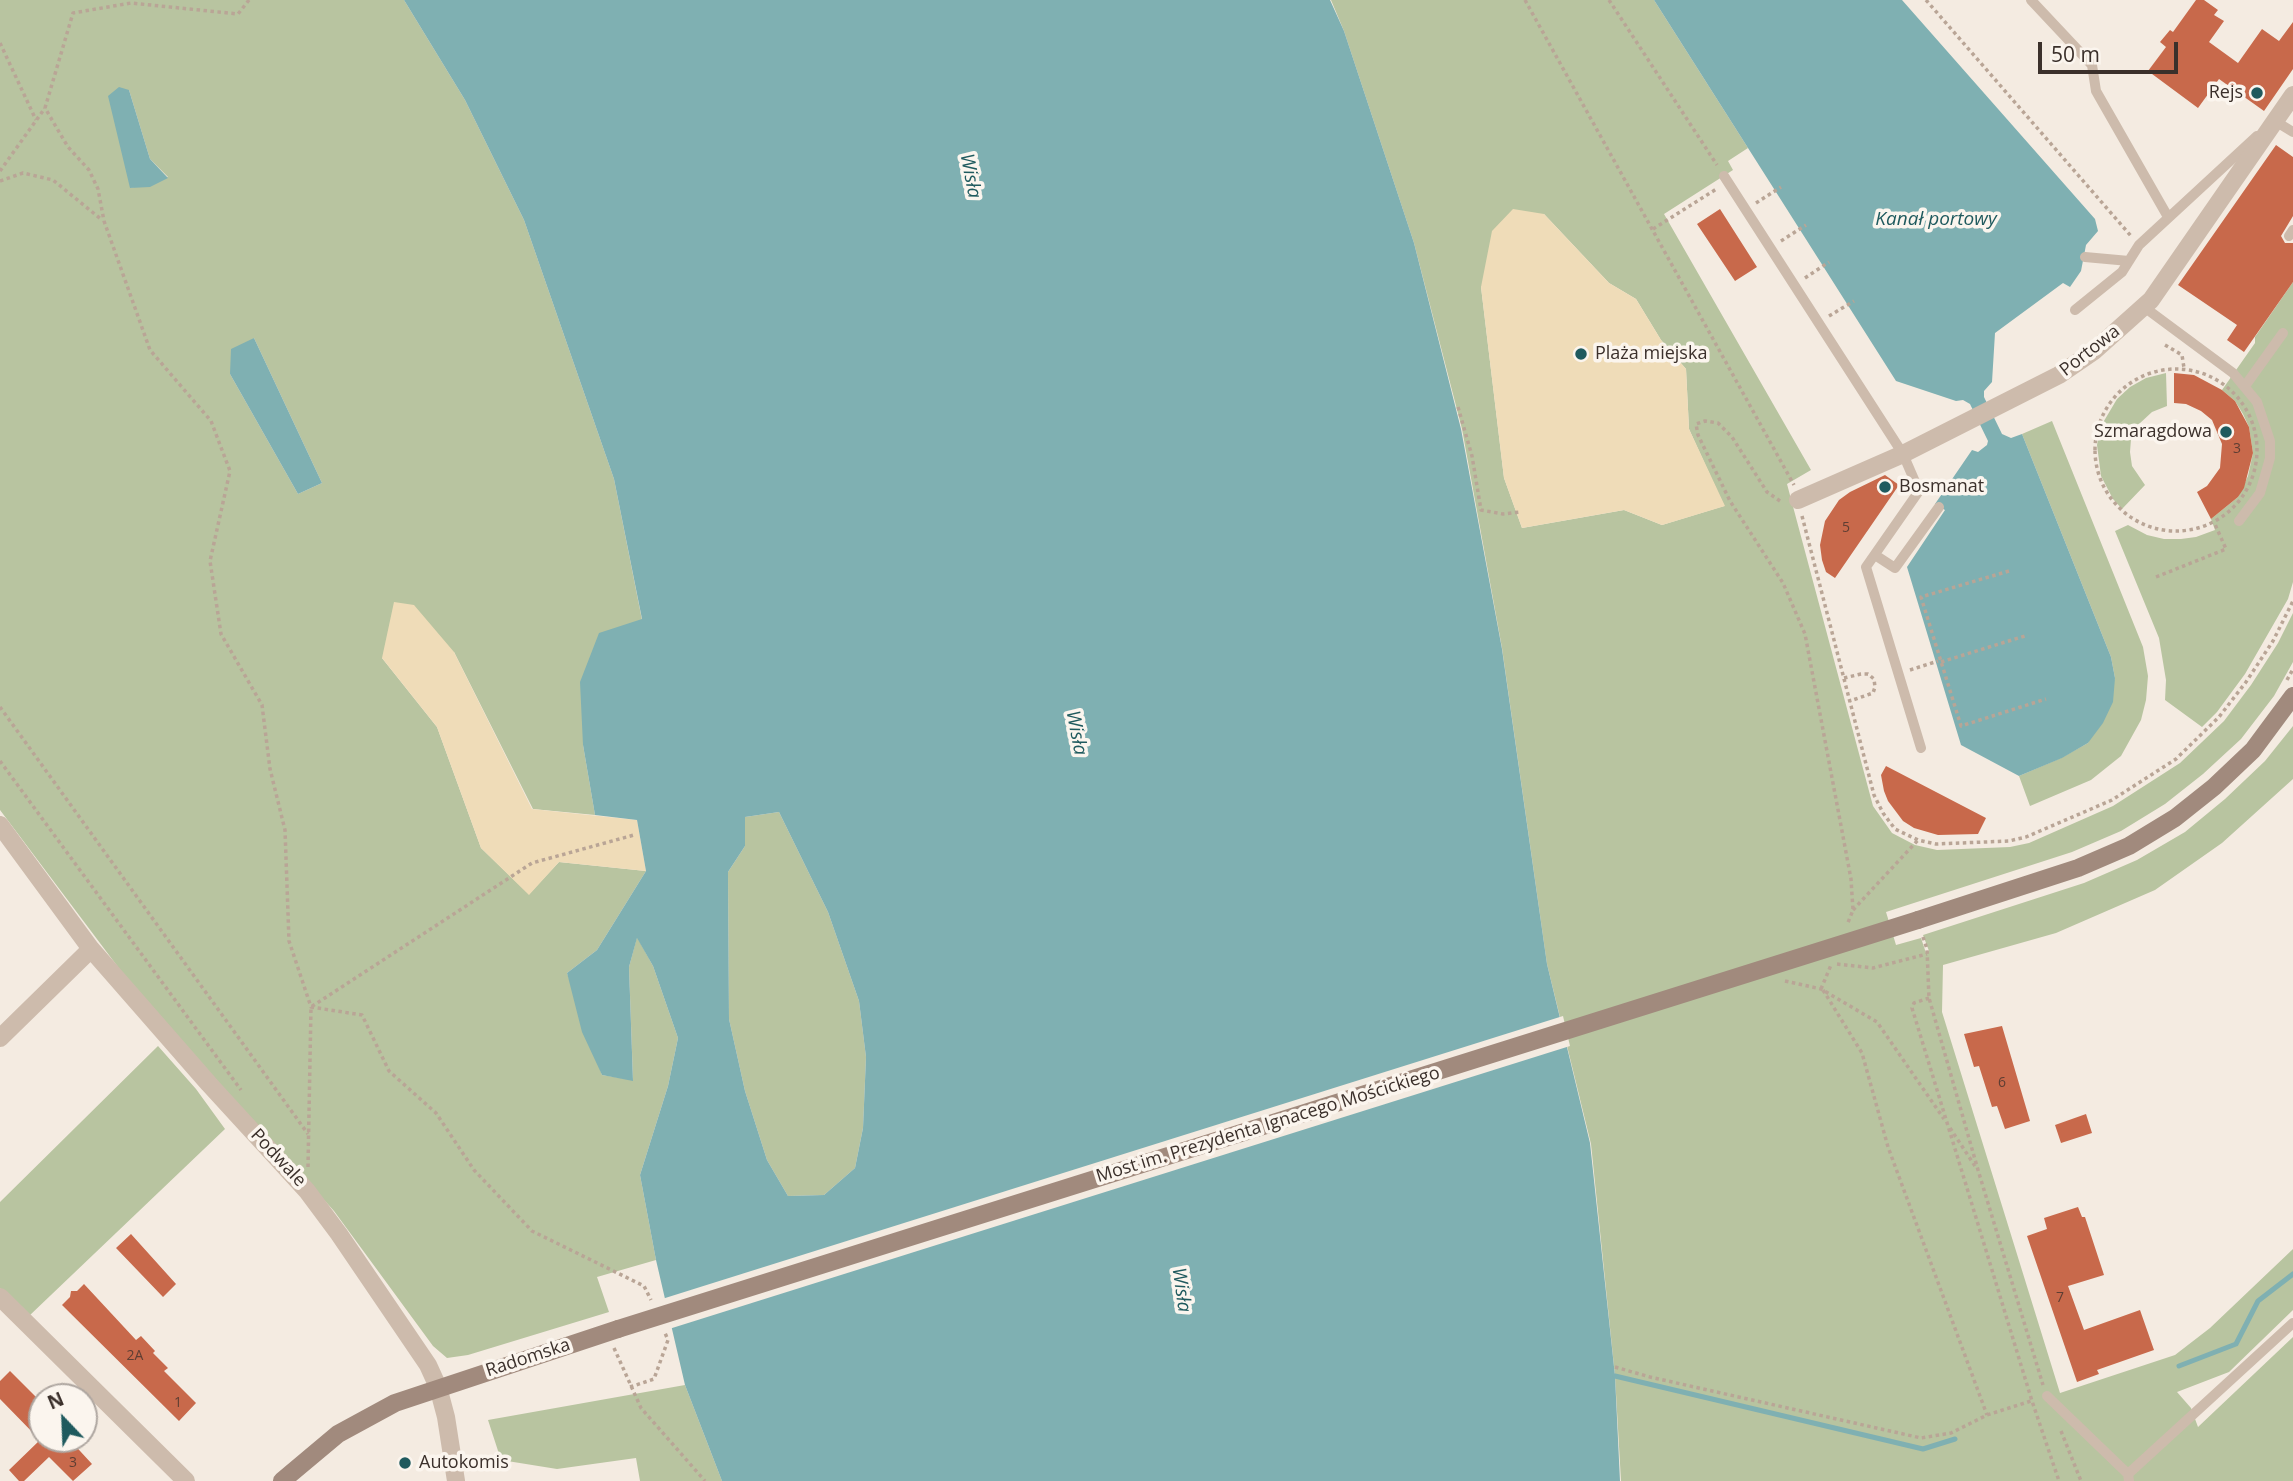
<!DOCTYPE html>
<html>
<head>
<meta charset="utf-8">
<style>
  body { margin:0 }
  #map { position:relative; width:2293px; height:1481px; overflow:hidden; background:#f4ebe1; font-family:"Open Sans",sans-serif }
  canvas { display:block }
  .north { position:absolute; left:28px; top:1383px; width:70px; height:70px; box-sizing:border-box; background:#fbf5ee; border:2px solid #aea6a0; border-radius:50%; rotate:337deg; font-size:19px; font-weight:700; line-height:28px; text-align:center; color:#3b302b }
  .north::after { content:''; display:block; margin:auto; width:24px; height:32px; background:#1f5a5e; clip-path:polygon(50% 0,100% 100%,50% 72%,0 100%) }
  .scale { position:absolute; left:2038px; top:42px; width:140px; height:32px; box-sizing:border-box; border:4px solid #3b302b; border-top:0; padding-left:9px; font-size:21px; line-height:24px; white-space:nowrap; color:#3b302b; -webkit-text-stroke:5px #fbf5ee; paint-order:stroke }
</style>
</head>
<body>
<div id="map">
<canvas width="2293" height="1481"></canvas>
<div class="north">N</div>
<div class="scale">50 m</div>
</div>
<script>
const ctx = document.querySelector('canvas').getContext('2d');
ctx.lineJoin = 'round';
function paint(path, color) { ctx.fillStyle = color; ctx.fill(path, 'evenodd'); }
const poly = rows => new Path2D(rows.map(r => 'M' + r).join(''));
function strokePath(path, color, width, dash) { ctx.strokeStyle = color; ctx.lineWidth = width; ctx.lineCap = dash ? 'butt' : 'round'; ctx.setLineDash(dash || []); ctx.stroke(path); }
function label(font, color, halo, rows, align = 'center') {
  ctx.font = font + ' "Open Sans",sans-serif'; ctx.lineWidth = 7; ctx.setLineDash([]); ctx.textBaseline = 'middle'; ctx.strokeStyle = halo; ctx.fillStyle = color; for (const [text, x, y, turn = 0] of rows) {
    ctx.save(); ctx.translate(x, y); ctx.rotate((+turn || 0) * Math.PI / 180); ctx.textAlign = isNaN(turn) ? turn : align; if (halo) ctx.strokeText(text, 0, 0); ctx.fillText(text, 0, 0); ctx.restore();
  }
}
const green = poly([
  [0,0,404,0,465,100,524,220,614,479,642,620,583,745,595,815,533,809,454,652,382,658,437,727,481,848,529,894,559,862,646,871,597,950,567,973,602,1075,633,1080,629,967,637,937,653,966,678,1038,668,1086,640,1175,656,1260,597,1277,609,1312,468,1355,447,1358,433,1346,334,1211,133,987,0,810],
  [129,90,150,159,168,177,131,188],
  [254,338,322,483,298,494,230,374],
  [1331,0,1654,0,1748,148,1728,161,1733,170,1664,214,1811,470,1787,484,1873,806,1892,833,1915,845,1937,850,2010,847,2029,843,2113,806,2180,763,2224,721,2251,685,2278,643,2293,613,2293,662,2274,696,2241,739,2203,774,2165,804,2121,831,2072,852,1886,912,1896,945,1921,938,1926,953,1929,951,1923,935,2084,883,2137,860,2185,832,2225,799,2265,761,2293,726,2293,779,2222,843,2155,890,2056,933,1943,965,1942,1012,2060,1393,2175,1355,2210,1328,2293,1249,2293,1310,2229,1372,2177,1392,2191,1408,2198,1427,2293,1337,2293,1481,1621,1481,1615,1376,1591,1144,1547,964,1502,648,1462,429,1414,243,1344,31],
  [1544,214,1609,283,1636,299,1661,340,1686,369,1689,429,1724,506,1662,525,1624,510,1522,528,1504,478,1481,287],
  [2293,282,2293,582,2288,599,2245,674,2217,712,2202,727,2165,700,2166,680,2159,638,2115,531,2128,525,2147,535,2164,539,2181,539,2196,537,2215,530,2211,519,2238,497,2248,476,2253,453,2249,427,2243,414,2235,401,2222,390,2255,343,2255,337],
  [2166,373,2167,406,2152,412,2139,424,2132,437,2101,426,2117,399,2130,387,2146,378],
  [2052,421,2143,647,2148,676,2146,700,2141,720,2121,756,2091,780,2030,806,2019,776,2061,758,2088,743,2115,678,2111,657,2022,434],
  [2100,429,2131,439,2130,452,2132,466,2145,485,2122,509,2113,499,2101,476,2097,445],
  [779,812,828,912,859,1001,866,1057,863,1128,855,1168,824,1195,788,1196,767,1160,745,1091,729,1019,728,872,745,846,745,817],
  [158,1046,196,1089,225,1129,29,1316,0,1288,0,1202],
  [685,1385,722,1481,640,1481,636,1458,557,1469,501,1460,488,1420]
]);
const sand = poly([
  [1513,209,1544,214,1609,283,1636,299,1661,340,1686,369,1689,429,1725,506,1662,525,1624,510,1522,528,1504,478,1481,287,1492,231],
  [394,602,414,605,454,652,532,809,637,820,646,871,559,862,529,895,481,848,437,727,382,658]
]);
const water = poly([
  [404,0,1330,0,1344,31,1414,243,1461,429,1502,649,1547,964,1590,1143,1615,1376,1620,1481,722,1481,685,1385,656,1260,640,1175,668,1086,678,1038,653,966,637,938,629,967,633,1081,602,1075,582,1032,567,973,597,950,646,871,637,820,595,815,583,745,580,682,599,633,642,619,614,479,524,220,465,100],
  [779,812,828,912,859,1001,866,1057,863,1128,855,1168,824,1195,788,1196,767,1160,745,1091,729,1019,728,872,745,846,745,817],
  [1654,0,1902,0,2095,219,2098,231,2086,245,2081,271,2070,287,2063,283,1995,333,1992,382,1984,391,1984,397,2002,434,2011,438,2022,434,2111,657,2115,678,2113,702,2103,723,2088,743,2062,758,2019,776,1961,745,1907,567,1945,510,1935,504,1972,450,1978,452,1987,445,1988,441,1970,404,1963,400,1956,401,1896,381],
  [119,87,129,90,150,159,168,178,150,187,130,188,108,96],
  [254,338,322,483,298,494,230,374,231,349]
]);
const pier = poly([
  [1563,1016,1570,1046,669,1329,662,1299]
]);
const stream = poly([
  [2179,1366,2236,1344,2258,1301,2293,1274],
  [1615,1376,1923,1449,1955,1439]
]);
const building = poly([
  [2196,0,2204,0,2218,10,2214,15,2224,21,2209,42,2238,63,2262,29,2279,41,2293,22,2293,69,2264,111,2219,79,2198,108,2148,71,2166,47,2160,42,2170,30,2173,32],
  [2276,145,2293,157,2293,216,2281,236,2285,243,2293,243,2293,282,2244,352,2227,340,2237,325,2178,285],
  [1720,209,1757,267,1735,281,1697,224],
  [2174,373,2194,375,2222,390,2235,401,2249,427,2253,453,2244,488,2238,497,2211,519,2197,492,2207,486,2220,468,2222,444,2212,420,2201,411,2186,404,2174,403],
  [1885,475,1899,485,1835,578,1826,572,1822,560,1820,545,1825,521,1839,500,1850,492],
  [1886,766,1986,818,1978,834,1938,835,1914,828,1903,821,1888,801,1884,791,1881,775],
  [2002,1026,2030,1121,2005,1129,1997,1106,1992,1107,1979,1066,1974,1067,1964,1034],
  [2086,1114,2092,1133,2061,1143,2055,1125],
  [2078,1207,2082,1217,2085,1217,2104,1275,2068,1286,2084,1330,2140,1310,2154,1350,2097,1370,2099,1374,2077,1382,2027,1236,2047,1229,2044,1218],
  [131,1234,176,1284,163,1297,116,1248],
  [84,1284,136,1340,141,1336,155,1351,153,1353,168,1368,164,1371,196,1403,179,1421,62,1305,70,1297,71,1291,77,1291],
  [10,1371,42,1403,42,1439,69,1439,92,1464,73,1481,49,1457,24,1481,19,1481,9,1470,40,1440,0,1399,0,1381]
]);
const path = poly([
  [249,0,238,14,131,3,73,13,45,108,68,147,89,170,98,189,104,221,150,350,211,421,230,471,210,561,221,634,262,705,270,769,285,830,289,941,311,1007,362,1015,389,1071,436,1113,474,1170,532,1231,644,1286,651,1300],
  [1525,0,1794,485],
  [1609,0,1717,165],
  [1926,0,2131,236],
  [0,43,36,120],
  [0,171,45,108],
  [0,181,23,173,53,180,102,220],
  [1756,203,1781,187],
  [1653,229,1718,188],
  [1781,241,1806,225],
  [1805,278,1829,262],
  [1829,316,1854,301],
  [2165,345,2182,355,2184,368],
  '2095 450a81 81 0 1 1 162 0a81 81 0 1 1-162 0Z',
  [1458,407,1472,456,1481,510,1503,514,1520,512],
  [1780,501,1767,492,1732,437,1718,423,1705,421,1696,424,1698,435,1730,501,1783,583,1805,634,1851,879,1853,910,1847,925],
  [1802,516,1874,795,1883,813,1895,829,1918,840,1936,844,2009,841,2026,837,2112,800,2176,759,2219,717,2246,682,2273,641,2293,601],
  [2009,571,1921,597,1961,726,2046,699],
  [2156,577,2226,549,2214,522],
  [1941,662,2028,635],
  [1910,670,1938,661],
  [1844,678,1861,674,1868,674,1874,679,1875,687,1873,693,1850,701],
  [2287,680,2293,669],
  [0,707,308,1134],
  [0,761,241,1090],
  [1853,910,1918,840],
  [1923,937,1927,949,1929,998,1978,1170,2043,1385],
  [1837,964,1873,968,1927,954],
  [1785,981,1821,989,1877,1022,1944,1119],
  [1821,989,1831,965],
  [1823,990,1862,1053,1888,1147,1987,1415],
  [1929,998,1914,1003,1912,1008,2032,1401,2059,1481],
  [1950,1128,1975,1166],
  [308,1167,311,1007,532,863,634,835],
  [614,1348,641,1408,705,1481],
  [1615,1367,1650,1377,1921,1438,1951,1433,1987,1415,2031,1401],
  [630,1387,654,1379,668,1340,665,1333],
  [2061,1431,2081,1481]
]);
const lane = poly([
  [2031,0,2092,65,2096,91,2168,217],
  [2272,123,2275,121,2293,132],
  [1724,176,1903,454,1919,491,1866,567,1921,748],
  [2289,236,2293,230],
  [2085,257,2129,261],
  [2144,307,2233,373,2257,402,2270,441,2270,458,2260,493,2239,521],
  [2075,310,2122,272,2139,245,2257,136],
  [2245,386,2283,333],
  [1875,555,1895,568,1939,507],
  [2047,1396,2128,1474,2129,1481],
  [2128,1474,2293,1323]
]);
const street = poly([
  [1798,500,1903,454,2059,375,2094,351,2151,300,2293,95],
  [0,825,91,949,209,1084,307,1191,339,1234,428,1365,438,1387,446,1417,456,1481],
  [0,1038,91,949],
  [0,1297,186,1481]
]);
const secondary = poly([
  [1918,920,2078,868,2129,846,2175,818,2214,787,2253,750,2293,696],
  [282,1481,338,1434,395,1403,618,1329]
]);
const secondaryBridge = poly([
  [618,1329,1918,920]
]);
const markers = [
  [2257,93,7,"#1f5a5e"],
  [1581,354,7,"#1f5a5e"],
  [2226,432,7,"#1f5a5e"],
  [1885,487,7,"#1f5a5e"],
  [405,1463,7,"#1f5a5e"]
];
const numberNames = [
  ["3",2237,449],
  ["5",1846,528],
  ["6",2002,1083],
  ["7",2060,1298],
  ["2A",135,1356],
  ["1",178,1403],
  ["3",73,1463]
];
const poiNames = [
  ["Rejs",2243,93,"right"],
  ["Plaża miejska",1595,354],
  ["Szmaragdowa",2212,432,"right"],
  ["Bosmanat",1899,487],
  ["Autokomis",419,1463]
];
const streetNames = [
  ["Portowa",2090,351,-38],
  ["Most im. Prezydenta Ignacego Mościckiego",1268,1125,-17],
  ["Podwale",278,1158,47],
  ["Radomska",528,1358,-18]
];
const waterNames = [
  ["Wisła",970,176,79],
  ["Kanał portowy",1936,220],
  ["Wisła",1076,733,79],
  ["Wisła",1181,1290,82]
];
paint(green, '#b8c4a0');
paint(sand, '#efdcb8');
paint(water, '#7fb0b2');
paint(pier, '#f4ebe1');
strokePath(stream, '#7fb0b2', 5);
paint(building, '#c8694b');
strokePath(path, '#b9a596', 3.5, [3.5, 3.5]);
strokePath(lane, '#cdbbac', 10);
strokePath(street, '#cdbbac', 18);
strokePath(secondary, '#a18a7d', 18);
strokePath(secondaryBridge, '#a18a7d', 18);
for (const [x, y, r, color] of markers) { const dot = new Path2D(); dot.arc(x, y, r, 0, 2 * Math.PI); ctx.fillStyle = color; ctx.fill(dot); strokePath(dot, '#fbf5ee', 2.5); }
label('14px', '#5e3e33', null, numberNames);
label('18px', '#3b302b', '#fbf5ee', poiNames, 'left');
label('18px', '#3b302b', '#fbf5ee', streetNames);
label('italic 19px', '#1f5a5e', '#fbf5ee', waterNames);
</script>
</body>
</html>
